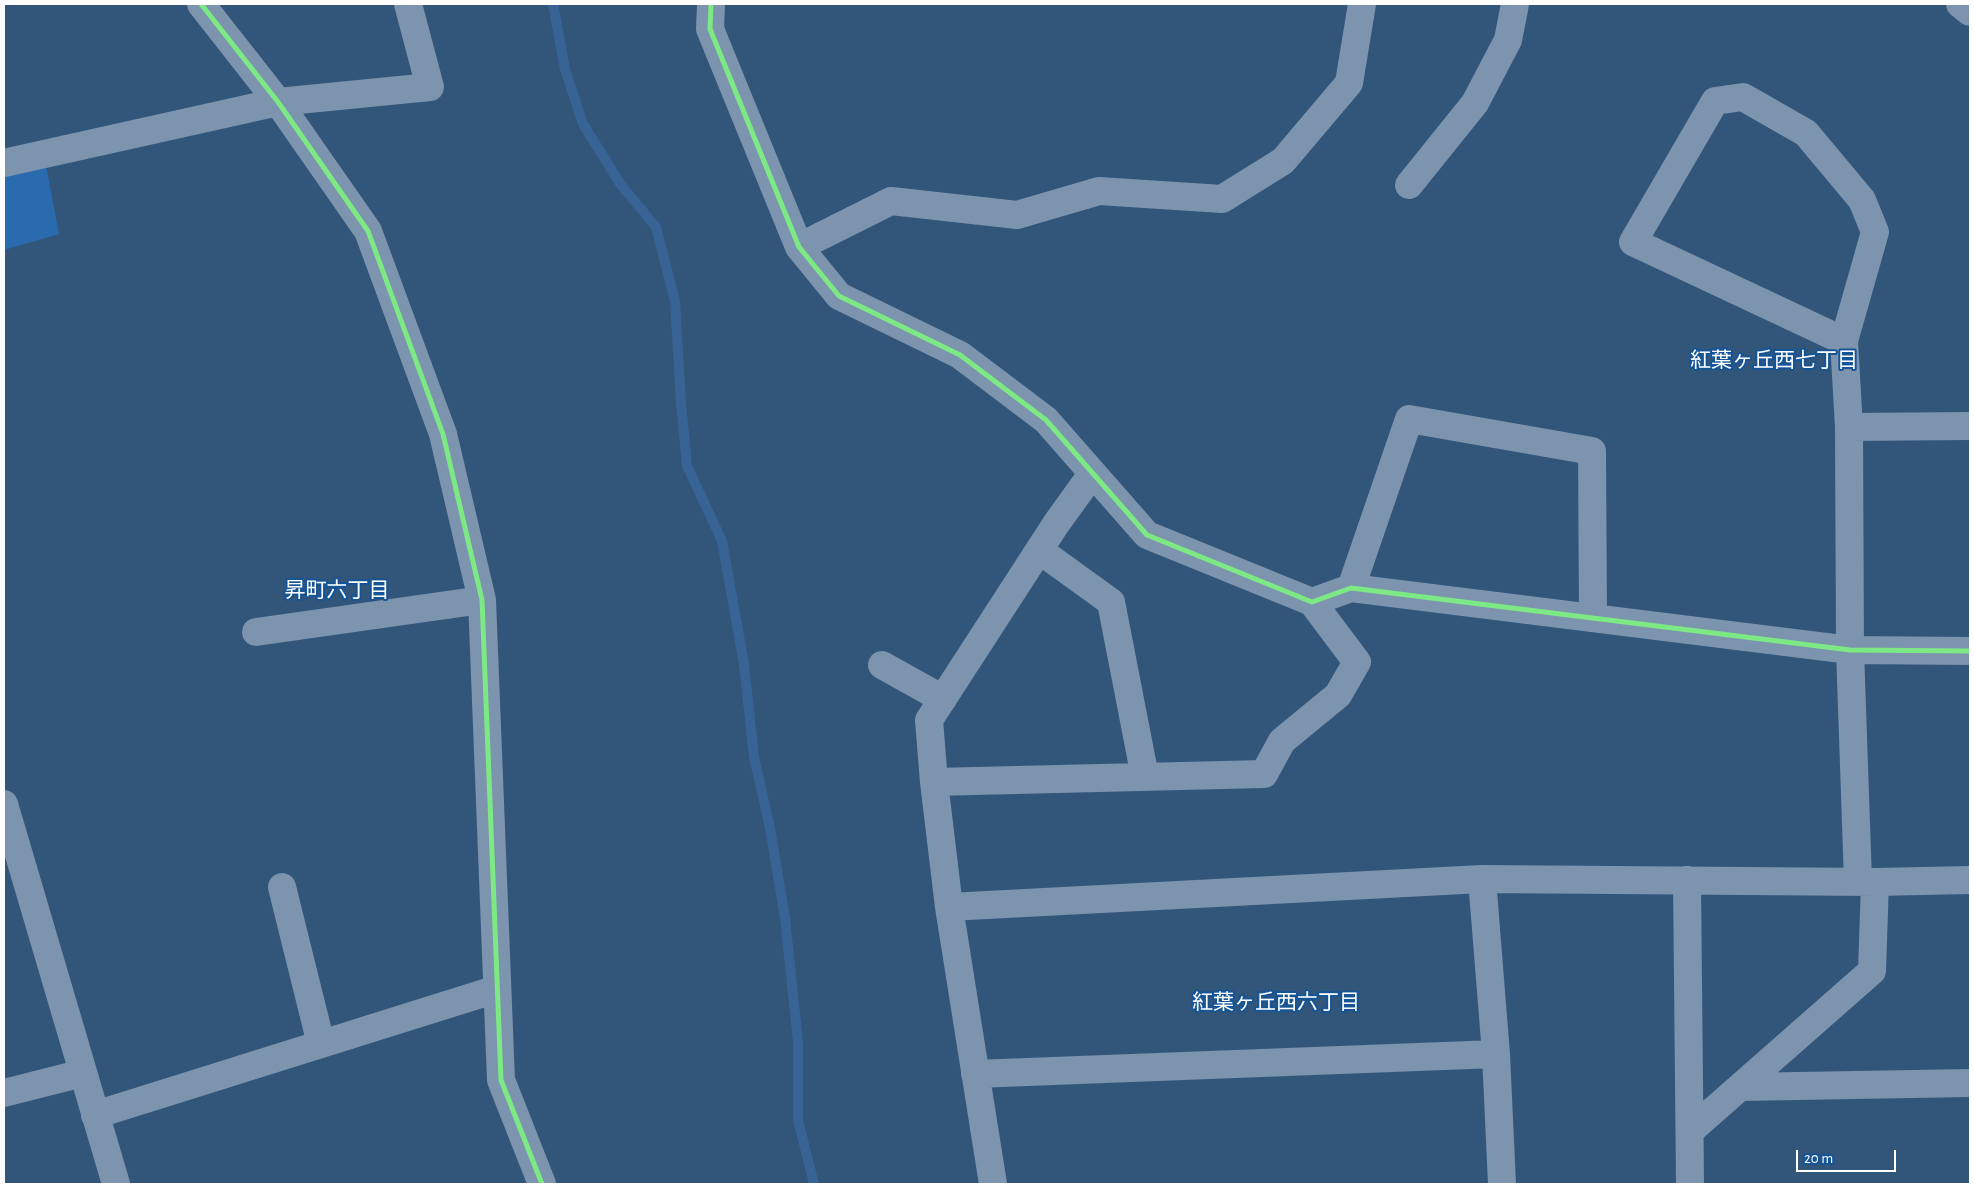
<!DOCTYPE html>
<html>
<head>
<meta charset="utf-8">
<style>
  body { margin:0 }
  #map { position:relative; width:1974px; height:1188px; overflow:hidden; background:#32557a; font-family:"Alegreya Sans",sans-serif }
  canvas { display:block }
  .frame { position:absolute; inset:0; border:5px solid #fff; pointer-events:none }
  .scale { position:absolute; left:1796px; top:1150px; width:100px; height:22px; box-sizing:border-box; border:2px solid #fff; border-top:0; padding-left:6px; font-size:15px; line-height:18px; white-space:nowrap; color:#fff; -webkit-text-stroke:4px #155497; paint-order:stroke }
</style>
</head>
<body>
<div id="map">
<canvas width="1974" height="1188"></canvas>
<div class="frame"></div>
<div class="scale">20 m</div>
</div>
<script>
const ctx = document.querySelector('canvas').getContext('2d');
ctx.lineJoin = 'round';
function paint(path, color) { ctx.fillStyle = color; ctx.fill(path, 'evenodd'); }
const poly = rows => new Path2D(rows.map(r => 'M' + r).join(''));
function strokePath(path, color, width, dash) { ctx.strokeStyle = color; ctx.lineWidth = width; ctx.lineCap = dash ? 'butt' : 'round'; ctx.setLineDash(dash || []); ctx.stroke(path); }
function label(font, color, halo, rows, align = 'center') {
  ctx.font = font + ' "Alegreya Sans","Noto Sans JP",sans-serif'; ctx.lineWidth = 4; ctx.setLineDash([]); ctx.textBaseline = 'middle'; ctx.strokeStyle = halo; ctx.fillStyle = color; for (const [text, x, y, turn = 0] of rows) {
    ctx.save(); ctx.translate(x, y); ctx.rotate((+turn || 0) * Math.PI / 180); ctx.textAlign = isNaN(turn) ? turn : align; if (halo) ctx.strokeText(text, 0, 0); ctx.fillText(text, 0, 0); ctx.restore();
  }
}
const green = poly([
  [44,155,59,234,4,250,4,166]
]);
const stream = poly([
  [553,4,565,69,583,124,621,185,656,227,675,301,681,403,687,466,722,541,744,664,754,757,770,828,785,918,798,1042,798,1120,814,1184]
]);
const minor = poly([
  [201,4,278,102,368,231,443,434,482,600,501,1080,542,1184],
  [711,4,710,29,799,247,839,296,960,355,1046,420,1147,535,1312,602,1351,588,1850,650,1970,651],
  [1960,4,1970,12],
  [4,163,278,102,430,87,408,4],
  [1409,185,1475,103,1508,40,1515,4],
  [799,247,891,201,1017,215,1099,191,1222,199,1283,161,1349,83,1362,4],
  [1844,341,1633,242,1715,101,1743,97,1806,133,1862,200,1875,232,1844,341,1849,427],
  [1039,550,1111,602,1145,777],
  [1351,588,1409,419,1592,451,1593,618],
  [256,632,482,600],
  [882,665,943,699],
  [934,782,929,720,1056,524,1092,474],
  [1482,879,1875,882,1970,880],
  [1687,880,1690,1184],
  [1858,881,1850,650,1849,427,1970,426],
  [282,887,321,1044],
  [949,907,1482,879,1496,1054,1502,1184],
  [975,1074,1496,1054],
  [1740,1087,1872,971,1875,882],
  [4,1093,83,1073],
  [95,1115,497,989],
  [1690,1131,1740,1087,1970,1083],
  [993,1184,949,907,934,782,1264,774,1282,741,1338,695,1357,662,1312,602]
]);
const tertiary = poly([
  [4,804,116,1184]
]);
const cycleway = poly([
  [201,4,278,102,368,231,443,434,482,600,501,1080,542,1184],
  [711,4,710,29,799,247,839,296,960,355,1046,420,1147,535,1312,602,1351,588,1850,650,1970,651]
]);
const neighbourhoodNames = [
  ["紅葉ヶ丘西七丁目",1774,361],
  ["昇町六丁目",337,591],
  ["紅葉ヶ丘西六丁目",1276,1003]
];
paint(green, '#296bae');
strokePath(stream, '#376494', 10);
strokePath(minor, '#7c94ad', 28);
strokePath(tertiary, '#7c94ad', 28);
strokePath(cycleway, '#7ce984', 5);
label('21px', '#fff', '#155497', neighbourhoodNames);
</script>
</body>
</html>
